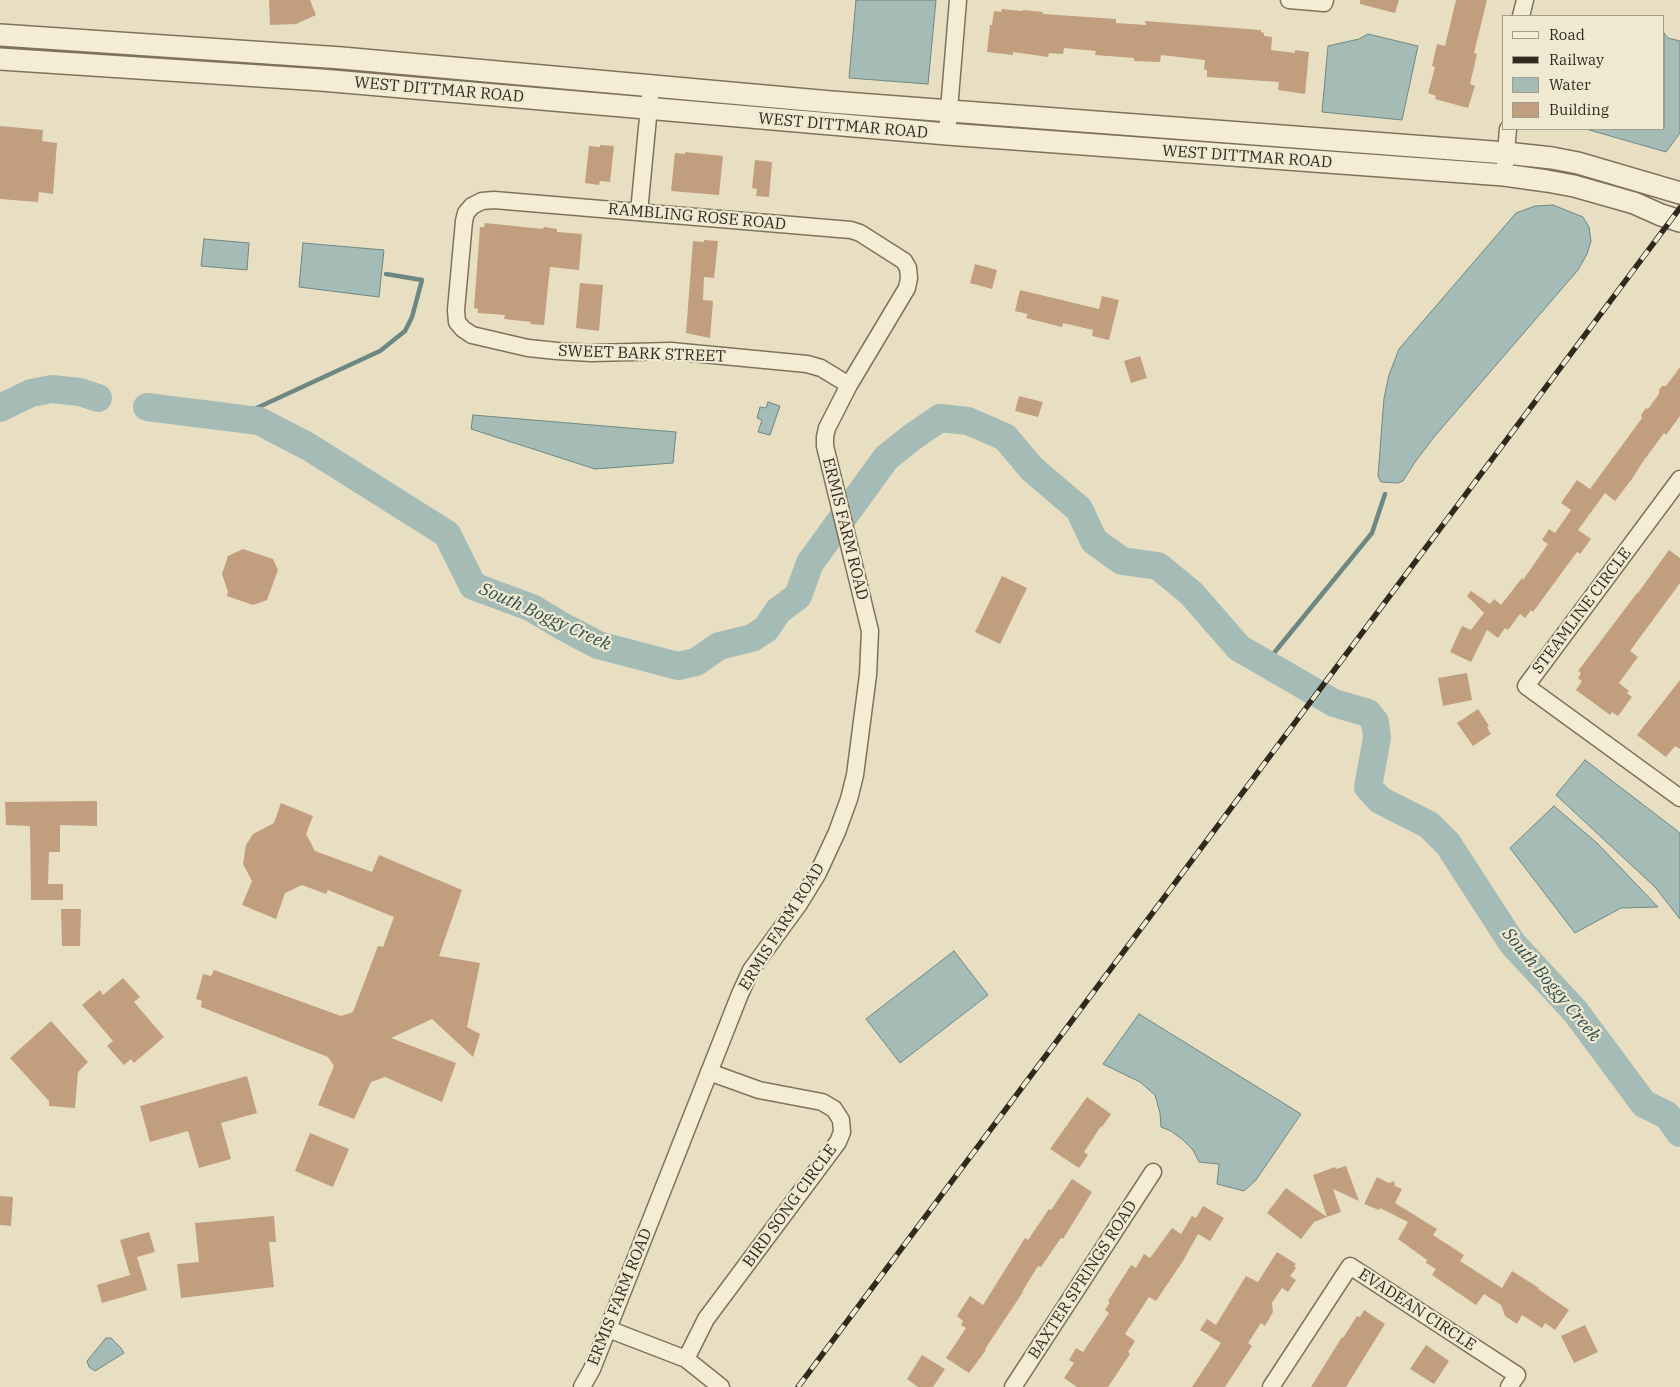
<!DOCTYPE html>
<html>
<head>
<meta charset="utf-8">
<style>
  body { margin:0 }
  #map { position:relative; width:1680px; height:1387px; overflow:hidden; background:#e8dfc3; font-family:"IBM Plex Serif",serif }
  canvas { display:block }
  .legend { position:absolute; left:1502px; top:15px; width:162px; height:115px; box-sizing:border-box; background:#f0e9d2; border:1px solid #a49c8a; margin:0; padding:6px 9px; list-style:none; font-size:15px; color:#31291e }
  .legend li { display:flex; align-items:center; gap:10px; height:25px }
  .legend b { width:25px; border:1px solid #a49c8a }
</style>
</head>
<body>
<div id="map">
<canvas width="1680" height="1387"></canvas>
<ul class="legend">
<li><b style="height:6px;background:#f4ecd5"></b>Road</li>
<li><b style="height:6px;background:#31291e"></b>Railway</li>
<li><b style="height:14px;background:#a5bbb6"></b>Water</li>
<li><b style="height:14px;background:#c19e7e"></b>Building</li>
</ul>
</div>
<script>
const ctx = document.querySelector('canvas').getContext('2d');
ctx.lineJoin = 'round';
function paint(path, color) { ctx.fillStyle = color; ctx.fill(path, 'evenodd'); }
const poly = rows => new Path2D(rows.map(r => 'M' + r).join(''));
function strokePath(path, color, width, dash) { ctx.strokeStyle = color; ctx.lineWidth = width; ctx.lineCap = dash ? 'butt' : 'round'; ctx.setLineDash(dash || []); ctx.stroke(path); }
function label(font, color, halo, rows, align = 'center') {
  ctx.font = font + ' "IBM Plex Serif",serif'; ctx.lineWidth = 4.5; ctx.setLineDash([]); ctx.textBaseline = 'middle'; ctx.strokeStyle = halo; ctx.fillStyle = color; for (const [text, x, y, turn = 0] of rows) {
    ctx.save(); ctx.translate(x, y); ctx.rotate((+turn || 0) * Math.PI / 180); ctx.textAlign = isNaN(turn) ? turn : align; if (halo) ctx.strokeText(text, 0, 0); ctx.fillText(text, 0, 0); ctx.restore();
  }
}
const water = poly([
  [856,0,936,0,928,84,849,78,856,0],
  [1664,33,1668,38,1680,41,1680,133,1666,152,1586,129,1664,129,1664,33],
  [1368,34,1418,46,1402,120,1322,112,1328,46,1359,39,1368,34],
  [1553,205,1583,217,1589,227,1591,241,1587,254,1578,270,1434,437,1415,462,1403,481,1398,483,1381,482,1378,476,1384,398,1389,375,1399,349,1516,213,1535,206,1553,205],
  [204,239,249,243,247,270,201,266,204,239],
  [303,243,384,250,379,297,299,287,303,243],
  [768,402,780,406,770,435,758,432,762,420,757,418,760,407,766,408,768,402],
  [473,415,676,432,673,463,595,469,471,429,473,415],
  [1585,760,1680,833,1680,919,1655,887,1556,795,1585,760],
  [1554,806,1597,843,1658,907,1621,908,1575,933,1510,848,1554,806],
  [954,951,988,995,900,1063,866,1019,954,951],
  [1139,1014,1301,1114,1256,1180,1244,1191,1217,1184,1219,1164,1199,1162,1193,1150,1183,1140,1171,1131,1161,1127,1160,1113,1155,1095,1140,1082,1103,1064,1139,1014],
  [106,1338,111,1338,121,1348,124,1353,95,1371,89,1367,87,1361,106,1338]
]);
const stream = poly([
  [235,418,380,351,405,331,412,317,422,280,386,274],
  [1265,664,1372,533,1385,494]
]);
const river = poly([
  [147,407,259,421,309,447,447,534,473,586,532,608,562,626,598,645,678,666,696,662,719,646,752,638,766,629,778,611,798,596,810,563,886,458,911,438,940,418,968,421,1005,437,1032,469,1079,509,1094,541,1122,561,1158,566,1191,593,1239,648,1334,703,1368,713,1375,722,1377,738,1368,787,1380,800,1429,825,1448,844,1512,943,1575,1011,1644,1104,1667,1115,1680,1133],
  [0,408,31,393,52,389,80,392,98,398]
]);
const building = poly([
  [269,0,310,0,316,15,296,24,270,25],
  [1360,0,1399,0,1395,13,1360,4],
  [1456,0,1487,0,1474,53,1477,54,1470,84,1475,86,1468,108,1435,99,1436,96,1428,93,1435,67,1432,66,1437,44,1445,46],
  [1002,9,1022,11,1023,10,1043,12,1043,14,1116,19,1116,23,1146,25,1145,21,1261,30,1261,32,1264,33,1264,36,1272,37,1271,50,1295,53,1295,50,1309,52,1305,94,1278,90,1279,82,1207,77,1207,70,1204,70,1205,60,1161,55,1160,62,1134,61,1134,58,1095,55,1096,51,1064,48,1063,54,1049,53,1048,57,1013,52,1013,55,987,52,990,25,992,25,994,11,1001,12],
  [0,126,43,130,42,141,57,143,53,194,39,192,38,202,0,199],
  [600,145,614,146,610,182,600,181,599,185,585,183,589,146,600,147],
  [685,152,723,156,719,195,671,191,675,153,685,154],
  [755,160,772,162,769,197,756,196,757,189,752,188],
  [485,223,543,229,544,227,557,229,557,232,582,234,579,270,550,267,544,325,530,324,531,322,504,319,505,315,478,313,478,309,474,308,480,227,484,227],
  [704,240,718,241,714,278,704,277,703,300,713,301,710,338,686,333,693,241,704,242],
  [975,264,997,270,992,289,970,283],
  [580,283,603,285,599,331,576,328],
  [1020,290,1099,309,1102,296,1119,300,1109,340,1092,336,1093,330,1063,323,1062,327,1026,318,1028,314,1015,311],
  [1140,356,1147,378,1131,383,1124,361],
  [1680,367,1680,416,1666,435,1664,433,1642,463,1632,479,1615,501,1605,493,1578,530,1591,539,1580,554,1577,552,1533,612,1531,610,1525,618,1520,614,1508,630,1505,628,1498,638,1487,630,1471,662,1450,652,1462,626,1471,630,1484,613,1467,596,1471,591,1490,604,1494,599,1501,605,1522,578,1523,580,1548,544,1542,540,1549,529,1555,533,1571,510,1561,503,1577,480,1590,489,1642,418,1641,415,1646,408,1648,409,1659,394,1659,390,1662,386,1666,386],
  [1019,396,1043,402,1038,417,1015,411],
  [243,549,273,559,278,570,267,600,253,605,227,596,228,592,222,574,228,556],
  [1669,550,1680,558,1680,583,1630,651,1638,657,1619,683,1629,691,1627,693,1632,697,1618,716,1612,712,1610,715,1576,690,1582,681,1578,678,1581,673,1578,671,1637,593,1638,593],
  [1002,576,1027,588,1000,644,975,632],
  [1467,673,1472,700,1443,706,1438,678],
  [1680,680,1680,749,1675,746,1666,757,1637,735],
  [1478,709,1489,726,1487,727,1491,734,1473,746,1457,723],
  [97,801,97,826,60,825,60,852,49,852,48,884,63,884,63,900,31,900,30,826,6,825,5,802],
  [281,803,313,816,306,834,315,851,372,872,379,855,462,890,439,956,480,963,467,1027,480,1034,473,1057,432,1019,391,1038,456,1063,442,1102,385,1077,371,1082,354,1119,318,1105,334,1066,328,1057,201,1007,202,1001,196,999,203,974,211,976,214,970,341,1016,353,1012,378,946,383,947,394,917,328,890,326,894,302,885,285,893,276,919,242,905,252,881,243,864,246,845,253,834,274,823],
  [61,909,81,909,80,946,62,946],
  [123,978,140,997,134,1002,164,1037,134,1063,131,1059,124,1065,107,1046,113,1041,82,1005,100,990,103,995],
  [51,1021,88,1062,78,1072,75,1108,49,1106,49,1101,10,1058],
  [247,1076,257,1113,221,1123,231,1159,199,1168,188,1131,150,1142,140,1106],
  [1087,1097,1111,1114,1102,1127,1101,1126,1084,1152,1088,1155,1079,1168,1050,1149],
  [310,1133,349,1149,333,1187,295,1171],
  [1346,1166,1359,1201,1333,1189,1341,1212,1327,1217,1313,1175,1335,1167,1336,1169],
  [1377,1177,1389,1183,1394,1181,1395,1186,1402,1189,1395,1203,1437,1229,1433,1235,1464,1255,1460,1261,1502,1288,1512,1271,1539,1288,1538,1289,1569,1310,1555,1330,1545,1323,1542,1328,1522,1315,1517,1324,1505,1316,1501,1305,1484,1294,1476,1305,1432,1275,1436,1269,1426,1263,1427,1260,1398,1239,1408,1222,1380,1208,1379,1210,1364,1204],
  [1072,1179,1092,1192,1063,1239,1061,1238,1041,1267,1038,1266,1022,1292,1023,1292,985,1349,986,1350,969,1373,946,1358,966,1328,961,1325,963,1321,957,1316,970,1296,983,1305,1025,1238,1028,1240,1049,1209,1051,1210],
  [1286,1188,1327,1217,1314,1222,1301,1239,1267,1213],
  [0,1196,13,1197,11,1226,0,1225],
  [1203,1206,1224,1218,1210,1241,1198,1234,1183,1261,1156,1301,1149,1297,1125,1334,1135,1341,1128,1352,1130,1354,1108,1387,1077,1387,1064,1378,1074,1363,1069,1360,1076,1348,1083,1352,1109,1313,1105,1310,1110,1302,1108,1301,1131,1265,1136,1268,1144,1254,1150,1258,1172,1228,1181,1234,1192,1216,1196,1218],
  [274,1216,276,1242,269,1242,274,1287,181,1298,177,1264,199,1262,195,1223],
  [149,1232,155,1252,137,1257,147,1290,102,1303,97,1285,130,1275,120,1240],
  [1277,1252,1296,1264,1294,1266,1296,1268,1290,1276,1296,1280,1288,1292,1282,1288,1272,1303,1273,1312,1265,1326,1261,1323,1248,1343,1252,1346,1225,1387,1192,1387,1221,1343,1200,1330,1207,1319,1216,1325,1246,1276,1258,1282],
  [1364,1310,1385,1324,1346,1387,1311,1387,1342,1337,1343,1338,1357,1316,1360,1317],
  [1585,1325,1598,1352,1574,1363,1561,1336],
  [1426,1345,1449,1361,1434,1384,1410,1369],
  [922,1355,945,1369,933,1387,918,1387,907,1379]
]);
const minor = poly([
  [1289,0,1324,3,1325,0],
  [1521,16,1525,0],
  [947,134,958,0],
  [1504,175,1508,129],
  [639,212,651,86],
  [1680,479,1526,686,1680,798],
  [608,1329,686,1359,721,1387],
  [686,1359,706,1319,838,1142,842,1132,841,1120,834,1109,822,1102,759,1090,709,1072],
  [582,1387,592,1369,740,994,751,970,799,904,818,873,837,832,849,799,855,775,868,675,870,631,825,446,825,437,827,428,849,385,907,288,909,278,908,268,904,261,860,233,851,230,494,200,482,201,472,206,466,213,464,221,456,310,457,322,463,329,472,335,528,348,557,351,591,353,671,351,807,364,821,368,849,385],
  [1013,1387,1153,1172],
  [1271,1387,1350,1266,1517,1375,1509,1387]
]);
const tertiary = poly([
  [0,35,342,58,831,102,1506,153,1552,158,1578,163,1680,193],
  [0,59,321,80,947,134,1504,175,1547,181,1574,186,1634,203,1661,215,1680,221]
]);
const rail = poly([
  [798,1387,1680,208]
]);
const streetNames = [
  ["WEST DITTMAR ROAD",439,90,5],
  ["WEST DITTMAR ROAD",843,126,5],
  ["WEST DITTMAR ROAD",1247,157,4],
  ["RAMBLING ROSE ROAD",697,217,5],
  ["SWEET BARK STREET",642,354,2],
  ["ERMIS FARM ROAD",845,529,76],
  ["STEAMLINE CIRCLE",1582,611,-53],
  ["ERMIS FARM ROAD",782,927,-58],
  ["BIRD SONG CIRCLE",790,1206,-54],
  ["BAXTER SPRINGS ROAD",1083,1280,-57],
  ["ERMIS FARM ROAD",620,1297,-68],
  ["EVADEAN CIRCLE",1417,1310,33]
];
const waterNames = [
  ["South Boggy Creek",545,617,24],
  ["South Boggy Creek",1551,985,50]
];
paint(water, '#a5bbb6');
strokePath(water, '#6d8883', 1);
strokePath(stream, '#6d8883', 4.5);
strokePath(river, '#a5bbb6', 28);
paint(building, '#c19e7e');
strokePath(minor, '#80715c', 19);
strokePath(tertiary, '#80715c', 24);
strokePath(minor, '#f4ecd5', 16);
strokePath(tertiary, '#f4ecd5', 21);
strokePath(rail, '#31291e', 5.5);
strokePath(rail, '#f0e9d2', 4, [11]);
label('16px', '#31291e', '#f0e9d2', streetNames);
label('italic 18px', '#304f4f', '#f0e9d2', waterNames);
</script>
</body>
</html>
